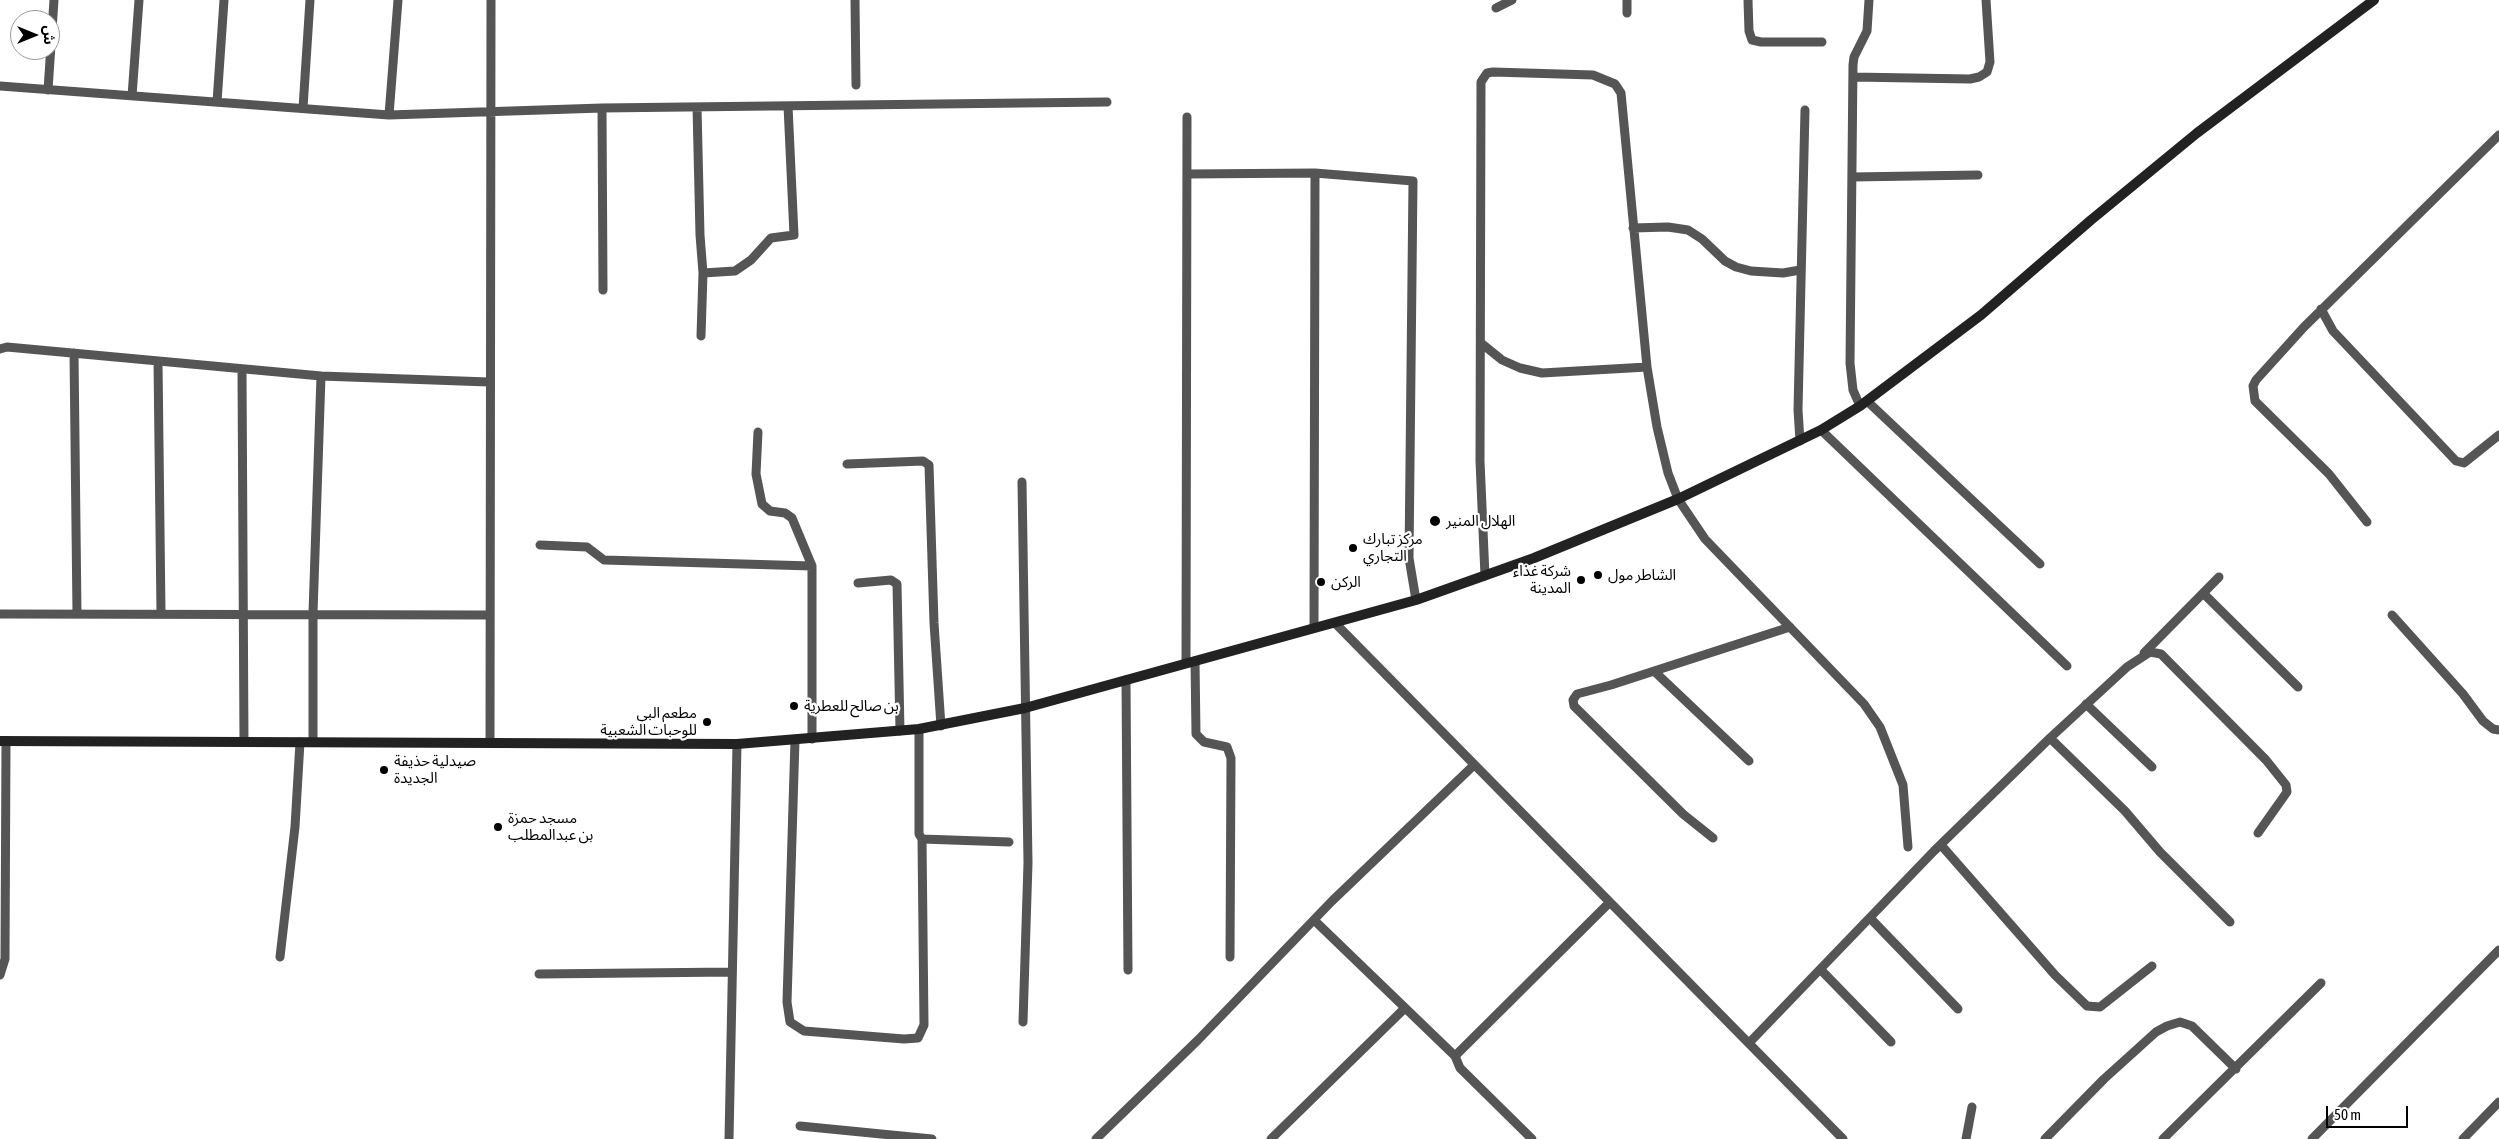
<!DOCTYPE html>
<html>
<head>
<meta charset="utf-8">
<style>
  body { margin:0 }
  #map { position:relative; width:2499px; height:1139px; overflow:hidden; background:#fff; font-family:"Asap Condensed","Noto Sans Arabic",sans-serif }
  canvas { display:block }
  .north { position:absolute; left:10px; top:10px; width:50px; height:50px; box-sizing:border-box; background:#fff; border:1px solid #999; border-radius:50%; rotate:90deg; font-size:14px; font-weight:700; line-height:20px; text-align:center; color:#000 }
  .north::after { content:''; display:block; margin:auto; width:18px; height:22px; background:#000; clip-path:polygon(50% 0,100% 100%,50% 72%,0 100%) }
  .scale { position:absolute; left:2326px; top:1106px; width:82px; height:22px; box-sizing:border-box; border:2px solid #000; border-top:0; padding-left:6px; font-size:15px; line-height:18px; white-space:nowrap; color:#000; -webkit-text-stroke:4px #fff; paint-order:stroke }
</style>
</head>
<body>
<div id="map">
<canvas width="2499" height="1139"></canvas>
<div class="north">ش</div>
<div class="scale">50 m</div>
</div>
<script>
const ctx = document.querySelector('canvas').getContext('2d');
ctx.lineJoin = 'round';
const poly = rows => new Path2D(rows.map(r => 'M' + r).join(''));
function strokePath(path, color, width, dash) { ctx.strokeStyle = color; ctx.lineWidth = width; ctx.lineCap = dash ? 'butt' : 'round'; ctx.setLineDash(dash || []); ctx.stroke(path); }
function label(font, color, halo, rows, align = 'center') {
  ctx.font = font + ' "Asap Condensed","Noto Sans Arabic",sans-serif'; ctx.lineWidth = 4.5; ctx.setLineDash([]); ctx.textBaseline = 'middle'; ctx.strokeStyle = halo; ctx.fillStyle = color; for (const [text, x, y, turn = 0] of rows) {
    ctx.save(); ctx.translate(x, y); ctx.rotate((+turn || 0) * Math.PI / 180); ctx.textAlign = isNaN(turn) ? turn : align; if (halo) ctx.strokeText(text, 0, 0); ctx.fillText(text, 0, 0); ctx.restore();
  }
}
const street = poly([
  [855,0,856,85],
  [1627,0,1627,13],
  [1748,0,1749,31,1752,40,1761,42,1822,42],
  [1496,8,1512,0],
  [1853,77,1970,79,1979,77,1987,72,1990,62,1986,0],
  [0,86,389,115,602,108,1107,102],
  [48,90,54,0],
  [132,96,139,0],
  [217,102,224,0],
  [697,107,700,235,703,273,701,336],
  [303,108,310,0],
  [602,108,603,290],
  [389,115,398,0],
  [1188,174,1315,173,1413,181,1409,558,1416,600],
  [1852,177,1978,175],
  [1633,228,1668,227,1688,230,1702,239,1725,261,1736,267,1751,271,1783,273,1800,270],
  [703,273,735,271,751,260,771,238,794,235,788,106],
  [2321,309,2333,331,2456,461,2464,463,2499,435],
  [1481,343,1502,360,1520,368,1542,373,1647,367],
  [0,349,7,347,321,376],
  [74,353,77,614],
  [158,361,161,614],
  [242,369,244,742],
  [1867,401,2040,564],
  [1860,406,1853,390,1850,363,1853,65,1854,57,1867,31,1869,0],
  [1821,430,2067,666],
  [758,432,756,474,762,504,770,511,785,513,792,518,812,566,812,739],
  [1800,441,1798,410,1805,110],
  [847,464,923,461,929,465,934,623,941,726],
  [1022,482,1028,863,1023,1022],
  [2367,522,2329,474,2255,401,2253,386,2256,380,2304,327,2499,135],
  [540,545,587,547,604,560,812,566],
  [1485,576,1480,461,1481,82,1487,73,1493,72,1593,75,1615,84,1621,93,1647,367,1657,427,1668,473,1678,499,1705,539,1864,704,1880,727,1903,785,1908,847],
  [858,583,891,580,897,584,900,731],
  [2203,593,2298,687],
  [0,614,489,615],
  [2392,615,2463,694,2483,721,2493,729,2499,730],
  [1335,623,1843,1139],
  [1314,628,1315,173],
  [2144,653,2219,577],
  [1195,661,1196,734,1204,742,1227,747,1231,758,1230,957],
  [1186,663,1187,117],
  [1654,671,1749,761],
  [1126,680,1128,970],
  [2086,704,2152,767],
  [2050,738,2125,811,2160,852,2230,922],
  [795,740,787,1002,790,1022,804,1031,904,1039,918,1038,924,1025,922,839,919,834,919,729],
  [313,742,313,613,321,376,489,382],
  [490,743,491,0],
  [1713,838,1683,814,1574,706,1573,700,1577,694,1611,685,1790,627],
  [922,839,1009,842],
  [1941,845,2055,975,2087,1006,2100,1007,2152,966],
  [1870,918,1958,1009],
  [1314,920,1455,1056,1460,1068,1532,1139],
  [280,957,295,827,300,742],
  [1821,970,1891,1042],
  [539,974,732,972],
  [0,975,5,959,6,741],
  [1749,1043,1934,851,2050,738,2127,667,2150,652,2161,654,2266,760,2286,785,2287,792,2258,833],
  [1455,1056,1609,903],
  [800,1126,932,1139],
  [729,1139,737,744],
  [1096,1139,1198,1040,1332,901,1474,765],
  [1271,1139,1405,1008],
  [1966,1139,1972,1107],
  [2045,1139,2104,1079,2156,1032,2167,1026,2180,1022,2192,1026,2236,1069],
  [2163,1139,2321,983],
  [2312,1139,2499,950],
  [2463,1139,2499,1102]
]);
const secondary = poly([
  [0,741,737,744,919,729,1025,708,1416,600,1534,558,1678,499,1821,430,1860,406,1981,315,2091,220,2197,133,2374,0]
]);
const markers = [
  [1435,521,6,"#000"],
  [1353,548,5,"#000"],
  [1598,575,5,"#000"],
  [1581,580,5,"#000"],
  [1321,582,5,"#000"],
  [794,706,5,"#000"],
  [707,722,5,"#000"],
  [384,770,5,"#000"],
  [498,827,5,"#000"]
];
const poiNames = [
  ["الهلال المنير",1446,521],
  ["مركز تبارك",1363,539],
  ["التجاري",1363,556],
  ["شركة غذاء",1571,571,"right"],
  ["المدينة",1571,588,"right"],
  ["الشاطر مول",1608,575],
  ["الركن",1331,582],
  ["بن صالح للعطرية",804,706],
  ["مطعم البي",697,713,"right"],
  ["للوحبات الشعبية",697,730,"right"],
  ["صيدلية حذيفة",394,761],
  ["الجديدة",394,778],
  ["مسجد حمزة",508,818],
  ["بن عبدالمطلب",508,835]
];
strokePath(street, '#555', 9);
strokePath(secondary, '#222', 10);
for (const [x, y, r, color] of markers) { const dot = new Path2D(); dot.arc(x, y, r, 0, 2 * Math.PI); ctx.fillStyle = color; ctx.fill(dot); strokePath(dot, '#fff', 2); }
label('15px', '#000', '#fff', poiNames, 'left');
</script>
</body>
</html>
